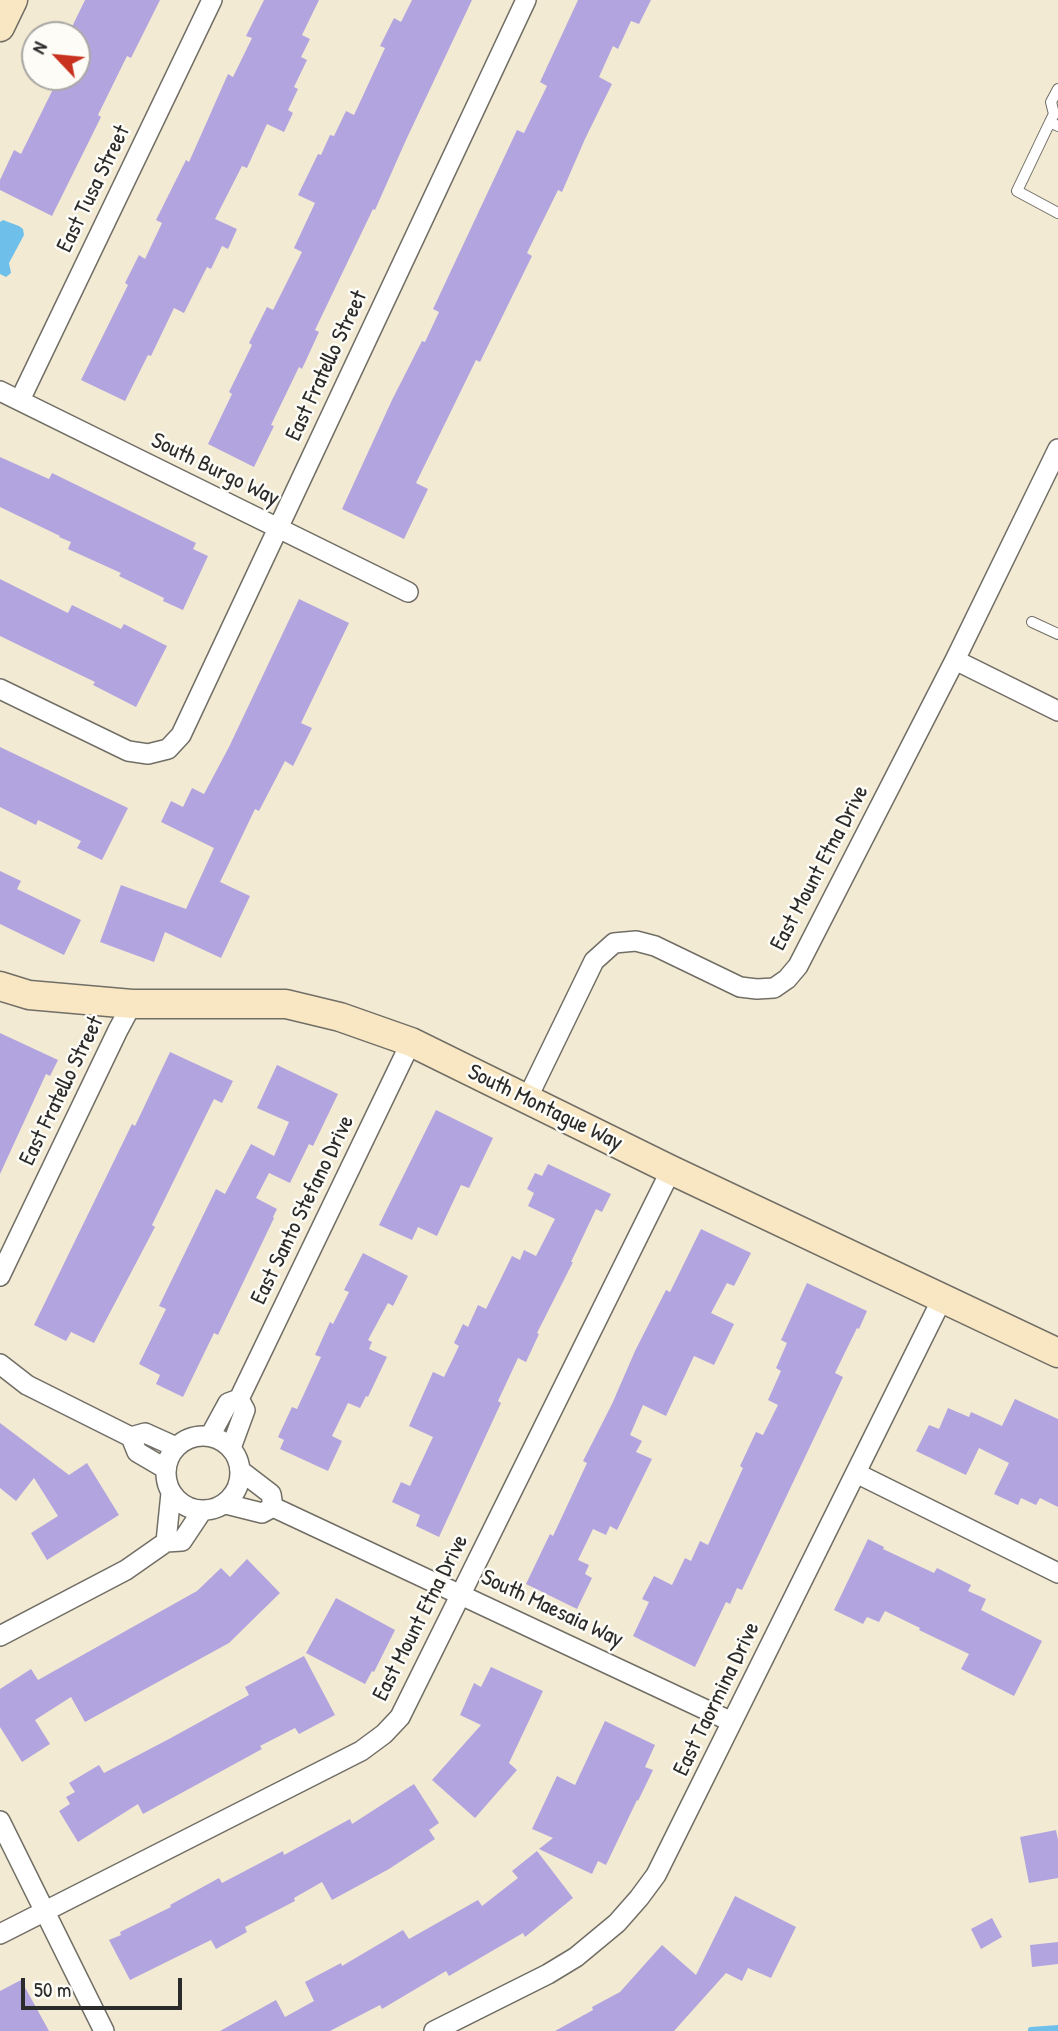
<!DOCTYPE html>
<html>
<head>
<meta charset="utf-8">
<style>
  body { margin:0 }
  #map { position:relative; width:1058px; height:2031px; overflow:hidden; background:#f3ead3; font-family:"Patrick Hand",sans-serif }
  canvas { display:block }
  .north { position:absolute; left:21px; top:21px; width:70px; height:70px; box-sizing:border-box; background:#fdfcf7; border:2px solid #a9a8a5; border-radius:50%; rotate:296deg; font-size:19px; font-weight:700; line-height:28px; text-align:center; color:#2b2b2b }
  .north::after { content:''; display:block; margin:auto; width:24px; height:32px; background:#c8321e; clip-path:polygon(50% 0,100% 100%,50% 72%,0 100%) }
  .scale { position:absolute; left:21px; top:1978px; width:161px; height:32px; box-sizing:border-box; border:4px solid #2b2b2b; border-top:0; padding-left:9px; font-size:21px; line-height:24px; white-space:nowrap; color:#2b2b2b; -webkit-text-stroke:5px #fdfcf7; paint-order:stroke }
</style>
</head>
<body>
<div id="map">
<canvas width="1058" height="2031"></canvas>
<div class="north">N</div>
<div class="scale">50 m</div>
</div>
<script>
const ctx = document.querySelector('canvas').getContext('2d');
ctx.lineJoin = 'round';
function paint(path, color) { ctx.fillStyle = color; ctx.fill(path, 'evenodd'); }
const poly = rows => new Path2D(rows.map(r => 'M' + r).join(''));
function strokePath(path, color, width, dash) { ctx.strokeStyle = color; ctx.lineWidth = width; ctx.lineCap = dash ? 'butt' : 'round'; ctx.setLineDash(dash || []); ctx.stroke(path); }
function label(font, color, halo, rows, align = 'center') {
  ctx.font = font + ' "Patrick Hand",sans-serif'; ctx.lineWidth = 5; ctx.setLineDash([]); ctx.textBaseline = 'middle'; ctx.strokeStyle = halo; ctx.fillStyle = color; for (const [text, x, y, turn = 0] of rows) {
    ctx.save(); ctx.translate(x, y); ctx.rotate((+turn || 0) * Math.PI / 180); ctx.textAlign = isNaN(turn) ? turn : align; if (halo) ctx.strokeText(text, 0, 0); ctx.fillText(text, 0, 0); ctx.restore();
  }
}
const water = poly([
  [3,220,19,226,23,229,24,235,9,263,11,273,6,277,0,274,0,222]
]);
const stream = poly([
  [1031,2030,1058,2028]
]);
const building = poly([
  [85,0,160,0,131,58,127,56,98,115,101,117,52,216,0,190,0,180,14,150,21,154,59,77,77,77,77,35,68,35],
  [264,0,319,0,302,35,310,39,301,57,307,60,294,87,298,89,288,110,293,113,284,132,267,124,247,168,242,166,215,219,237,229,228,249,222,246,211,269,207,267,184,313,174,308,151,356,148,355,125,401,81,380,128,285,125,283,139,255,145,259,162,223,156,220,186,160,189,162,228,74,233,77,252,38,246,36],
  [412,0,472,0,406,140,375,210,373,209,315,330,319,332,302,369,299,367,271,425,274,426,254,467,208,444,232,394,229,392,252,345,249,343,267,307,273,310,302,252,294,248,315,203,298,195,318,154,321,155,330,135,334,136,346,111,354,115,385,48,380,46,394,18,401,22],
  [578,0,651,0,639,24,631,21,618,49,613,46,599,77,612,84,585,139,562,192,558,190,527,253,532,256,480,362,476,360,416,483,428,489,404,539,342,509,392,400,422,341,425,342,439,312,433,309,517,130,524,133,547,86,540,82],
  [0,457,49,479,52,473,196,543,193,549,208,556,183,610,163,601,164,598,119,576,121,573,68,549,71,542,59,537,60,536,0,507],
  [0,579,68,613,72,605,121,629,124,624,167,646,136,707,93,685,95,682,0,636],
  [299,599,349,623,301,723,312,728,293,766,285,761,259,811,255,809,220,882,250,896,221,958,165,932,154,962,100,942,121,885,186,909,214,848,161,822,171,801,183,807,192,788,204,794,229,747],
  [0,747,128,808,102,860,77,848,81,841,38,820,36,825,0,807],
  [0,871,21,881,17,889,81,920,64,955,0,924],
  [0,1033,58,1060,50,1076,46,1074,0,1174],
  [170,1052,233,1081,222,1103,214,1099,152,1225,155,1227,94,1343,71,1332,66,1341,34,1325,132,1124,135,1126],
  [277,1065,338,1094,313,1146,309,1144,290,1183,269,1173,256,1198,277,1209,273,1217,274,1218,218,1335,214,1333,183,1397,156,1384,160,1375,139,1364,166,1309,159,1306,216,1189,225,1194,251,1144,274,1156,289,1122,257,1108],
  [436,1110,493,1138,469,1188,461,1185,437,1236,418,1227,412,1240,379,1225],
  [548,1164,611,1194,602,1212,596,1209,571,1262,573,1262,537,1333,539,1334,526,1362,518,1358,498,1401,501,1403,439,1537,416,1526,420,1515,392,1502,401,1482,410,1486,433,1437,409,1426,433,1372,444,1377,459,1346,454,1343,463,1324,468,1327,478,1305,486,1309,512,1256,520,1260,524,1250,536,1256,555,1219,528,1206,534,1193,527,1189,535,1173,542,1176],
  [701,1229,751,1253,734,1286,727,1283,711,1313,734,1324,714,1365,694,1356,666,1416,643,1405,630,1435,642,1441,636,1452,652,1459,617,1530,610,1526,606,1535,593,1529,578,1560,589,1565,585,1574,592,1578,577,1609,526,1584,550,1534,553,1536,587,1463,583,1461,612,1404,635,1351,666,1290,670,1292],
  [363,1253,408,1276,393,1306,388,1303,368,1340,372,1342,369,1349,387,1357,368,1397,366,1396,360,1408,348,1403,332,1436,342,1441,328,1471,280,1449,284,1440,278,1437,292,1407,297,1409,321,1357,315,1355,330,1322,333,1324,349,1292,344,1290],
  [807,1283,867,1311,859,1329,857,1328,835,1373,843,1377,742,1590,737,1588,730,1604,726,1602,695,1667,633,1636,649,1602,642,1599,654,1576,672,1585,685,1558,691,1561,700,1541,708,1545,743,1468,740,1466,756,1432,763,1435,778,1405,768,1400,781,1371,776,1368,787,1343,781,1340],
  [1015,1399,1058,1419,1058,1507,1040,1498,1036,1505,1021,1498,1018,1505,994,1494,1009,1463,979,1448,966,1475,916,1451,929,1425,939,1429,948,1408,969,1417,971,1412,1002,1426],
  [0,1423,69,1475,87,1463,119,1515,47,1560,31,1533,58,1516,34,1478,16,1501,0,1488],
  [868,1539,884,1547,883,1549,934,1573,937,1568,971,1585,968,1591,986,1599,981,1610,1042,1641,1014,1696,961,1669,969,1654,919,1630,920,1628,885,1611,879,1622,867,1617,863,1624,834,1610],
  [247,1559,280,1593,229,1643,85,1722,71,1697,35,1720,50,1744,22,1762,0,1727,0,1689,31,1669,38,1680,197,1591,221,1568,230,1577],
  [336,1598,395,1630,374,1672,372,1671,365,1684,306,1653],
  [304,1656,335,1715,299,1734,295,1728,260,1746,262,1749,143,1814,138,1804,78,1842,59,1811,70,1804,66,1797,75,1792,69,1783,99,1765,104,1773,169,1739,249,1695,245,1687],
  [491,1667,543,1691,509,1763,517,1770,475,1818,432,1780,481,1725,460,1715,474,1683,481,1687],
  [605,1721,655,1745,645,1767,653,1770,638,1801,637,1800,606,1865,598,1861,592,1874,539,1849,553,1838,532,1829,557,1776,575,1785],
  [414,1784,439,1823,429,1830,435,1839,389,1869,332,1900,322,1882,294,1898,295,1901,245,1927,247,1932,216,1949,211,1940,130,1980,109,1940,121,1935,120,1932,171,1907,170,1905,219,1878,222,1883,283,1851,284,1855,350,1819,352,1824],
  [1056,1830,1058,1840,1058,1878,1029,1883,1020,1837],
  [537,1851,573,1898,525,1937,523,1933,449,1976,446,1971,382,2009,380,2005,330,2031,220,2031,276,2000,285,2017,314,2001,305,1982,341,1963,342,1966,403,1930,409,1939,478,1900,482,1906,518,1878,512,1871],
  [735,1896,796,1927,771,1978,748,1968,742,1981,726,1973,674,2031,555,2031,593,2010,592,2007,620,1992,662,1945,696,1975],
  [992,1918,1002,1937,981,1949,971,1929],
  [1058,1942,1058,1964,1032,1967,1030,1945],
  [21,1980,49,2031,0,2031,0,1991]
]);
const lane = poly([
  [1050,122,1054,114,1051,102,1058,89],
  [1058,126,1050,122,1017,191,1058,213],
  [1032,622,1058,634]
]);
const street = poly([
  [0,391,408,592],
  [20,400,212,0],
  [955,660,1058,711],
  [0,689,128,751,148,754,168,749,181,735,526,0],
  [527,1099,594,961,614,943,636,941,655,946,740,987,757,989,774,988,787,979,798,966,955,660,1058,449],
  [0,1276,118,1030,132,1004],
  [0,1364,27,1385,131,1437],
  [239,1399,411,1042],
  '166 1473a37 37 0 1 1 74 0a37 37 0 1 1-74 0Z',
  [210,1436,228,1403,239,1399,245,1410,231,1448],
  [166,1469,137,1452,131,1437,145,1433,176,1447],
  [856,1473,1058,1573],
  [171,1493,166,1542,182,1541,202,1511],
  [226,1504,262,1513,273,1507,271,1494,241,1471],
  [273,1507,732,1722],
  [0,1636,126,1570,166,1542],
  [0,1821,104,2031],
  [0,1934,361,1751,384,1734,400,1717,671,1170],
  [434,2031,548,1974,576,1957,617,1923,639,1898,656,1875,943,1297]
]);
const secondary = poly([
  [0,27,13,0],
  [0,986,29,995,132,1004,286,1004,340,1017,411,1042,671,1170,1058,1353]
]);
const streetNames = [
  ["East Tusa Street",94,189,-64],
  ["East Fratello Street",327,366,-65],
  ["South Burgo Way",215,470,26],
  ["East Mount Etna Drive",820,868,-62],
  ["East Fratello Street",62,1091,-64],
  ["South Montague Way",545,1108,26],
  ["East Santo Stefano Drive",303,1210,-64],
  ["South Maesaia Way",552,1609,25],
  ["East Mount Etna Drive",421,1618,-63],
  ["East Taormina Drive",717,1699,-64]
];
paint(water, '#6ec0ea');
strokePath(stream, '#6ec0ea', 6);
paint(building, '#b2a5df');
strokePath(lane, '#716e66', 12);
strokePath(street, '#716e66', 22);
strokePath(secondary, '#716e66', 31);
strokePath(lane, '#fff', 10);
strokePath(street, '#fff', 19);
strokePath(secondary, '#f9e7c3', 28);
label('23px', '#2b2b2b', '#fdfcf7', streetNames);
</script>
</body>
</html>
